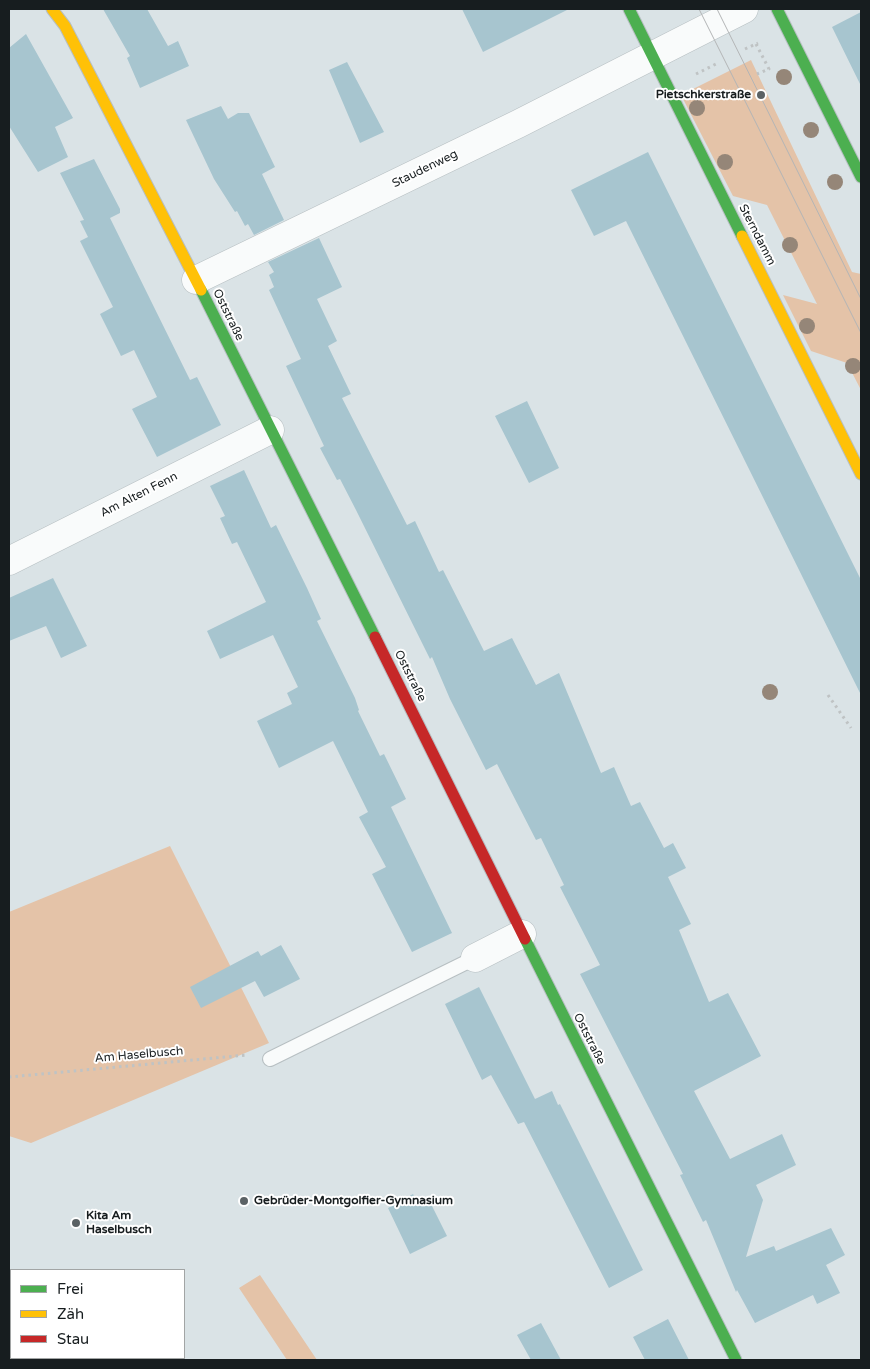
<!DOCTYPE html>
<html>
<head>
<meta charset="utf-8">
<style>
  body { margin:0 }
  #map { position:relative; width:870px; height:1369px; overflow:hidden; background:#dae3e6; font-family:"Varela Round",sans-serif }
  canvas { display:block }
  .frame { position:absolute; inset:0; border:10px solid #171d1f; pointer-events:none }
  .legend { position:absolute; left:10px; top:1269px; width:175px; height:90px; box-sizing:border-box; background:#fff; border:1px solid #a2a5a5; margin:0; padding:6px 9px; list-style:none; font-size:15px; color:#171d1f }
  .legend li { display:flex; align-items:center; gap:10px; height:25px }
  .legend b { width:25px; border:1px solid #a2a5a5 }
</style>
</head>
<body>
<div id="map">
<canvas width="870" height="1369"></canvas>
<div class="frame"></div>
<ul class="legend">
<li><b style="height:6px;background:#4caf50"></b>Frei</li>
<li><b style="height:6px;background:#ffc107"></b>Zäh</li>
<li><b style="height:6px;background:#c62828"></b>Stau</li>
</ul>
</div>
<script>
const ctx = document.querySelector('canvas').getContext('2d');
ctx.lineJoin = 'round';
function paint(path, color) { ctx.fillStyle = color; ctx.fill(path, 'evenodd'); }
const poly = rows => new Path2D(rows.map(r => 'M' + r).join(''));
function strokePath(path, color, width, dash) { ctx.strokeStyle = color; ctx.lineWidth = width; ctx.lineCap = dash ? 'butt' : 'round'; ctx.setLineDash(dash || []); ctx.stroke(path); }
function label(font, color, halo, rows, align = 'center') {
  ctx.font = font + ' "Varela Round",sans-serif'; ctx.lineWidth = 4; ctx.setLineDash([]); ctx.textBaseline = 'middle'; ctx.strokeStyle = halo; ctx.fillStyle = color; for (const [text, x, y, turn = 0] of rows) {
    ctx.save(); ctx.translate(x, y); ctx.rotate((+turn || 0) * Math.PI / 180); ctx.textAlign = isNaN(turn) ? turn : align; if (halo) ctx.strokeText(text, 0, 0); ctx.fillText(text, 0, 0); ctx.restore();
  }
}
const green = poly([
  [751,60,852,272,861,274,861,390,847,363,811,351,783,295,817,304,767,205,733,196,681,95],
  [170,846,269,1043,31,1143,9,1136,9,912],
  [260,1275,317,1360,287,1360,239,1288]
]);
const building = poly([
  [103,9,147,9,168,46,178,41,189,66,140,88,127,58,130,56],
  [462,9,569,9,483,52],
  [861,12,861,86,832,27],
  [26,34,73,118,55,127,68,157,38,172,9,126,9,48],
  [347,62,384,132,360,143,329,70],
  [221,106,228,119,238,113,249,113,275,167,262,174,284,220,254,235,248,224,245,226,237,211,235,212,214,179,186,120],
  [648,152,861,580,861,695,626,221,594,236,571,190],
  [94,159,120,209,120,213,110,218,190,380,197,377,221,425,157,457,132,409,157,397,134,350,121,356,100,314,113,307,80,241,88,237,80,221,84,220,60,173],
  [319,238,342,287,317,299,337,341,328,346,351,394,342,398,407,525,415,521,439,572,443,570,484,651,512,638,536,685,559,673,601,773,614,767,631,806,640,802,664,848,673,843,686,868,668,877,691,924,679,930,709,1002,728,993,761,1056,694,1091,730,1159,782,1134,796,1165,756,1185,763,1200,746,1257,774,1246,776,1251,831,1228,845,1255,826,1265,840,1293,817,1304,813,1295,755,1323,737,1290,736,1292,706,1220,703,1222,680,1175,683,1174,580,974,600,965,560,887,564,885,541,838,536,840,497,764,486,770,450,699,432,657,430,659,356,510,340,479,337,480,320,448,324,446,286,366,301,359,269,290,274,287,269,275,274,272,268,262],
  [527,401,559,468,529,483,495,416],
  [244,470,271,528,276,525,307,588,321,619,317,621,355,698,359,710,358,711,380,756,384,754,406,799,391,807,452,933,412,952,372,874,386,867,359,817,368,812,333,741,279,768,257,721,292,704,287,693,298,687,273,635,220,659,207,631,266,602,237,542,232,544,220,518,225,516,210,486],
  [53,578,87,646,61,658,46,626,9,641,9,598],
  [281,945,300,979,264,997,255,981,201,1008,190,987,258,951,261,956],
  [479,987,535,1099,552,1091,558,1105,560,1104,643,1270,609,1288,524,1122,518,1124,491,1075,482,1080,445,1004],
  [413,1194,418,1203,428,1198,447,1236,410,1254,388,1208],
  [668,1319,689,1360,645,1360,633,1337],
  [541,1323,561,1360,531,1360,517,1335]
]);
const path = poly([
  [756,44,769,69,757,74],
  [745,49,758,43],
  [696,74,718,63],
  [828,695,851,728],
  [9,1077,247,1055]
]);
const lane = poly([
  [270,1059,475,958]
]);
const street = poly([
  [196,280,518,124,744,9],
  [9,561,270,430],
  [475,958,522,934]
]);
const fast = poly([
  [629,9,742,236],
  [777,9,861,177],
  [201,290,375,637],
  [525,939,736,1360]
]);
const slow = poly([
  [52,9,65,26,201,290],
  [742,236,861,474]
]);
const jam = poly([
  [375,637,525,939]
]);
const tram = poly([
  [699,9,861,333],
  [717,9,861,299]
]);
const trees = [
  [784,77],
  [697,108],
  [811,130],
  [725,162],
  [835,182],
  [790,245],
  [807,326],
  [853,366],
  [770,692]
];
const markers = [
  [761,95,5,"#5b6265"],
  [244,1201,5,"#5b6265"],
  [76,1223,5,"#5b6265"]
];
const poiNames = [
  ["Pietschkerstraße",751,95,"right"],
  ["Gebrüder-Montgolfier-Gymnasium",254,1201],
  ["Kita Am",86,1216],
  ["Haselbusch",86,1230]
];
const streetNames = [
  ["Staudenweg",425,169,-26],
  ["Sterndamm",757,235,63],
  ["Oststraße",228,315,64],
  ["Am Alten Fenn",139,495,-27],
  ["Oststraße",410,676,63],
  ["Oststraße",589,1039,63],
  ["Am Haselbusch",139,1055,-5]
];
paint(green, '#e4c3a8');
paint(building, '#a7c5cf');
strokePath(lane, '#b7bfc2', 16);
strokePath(street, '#b7bfc2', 29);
strokePath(fast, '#b7bfc2', 13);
strokePath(slow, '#b7bfc2', 13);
strokePath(jam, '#b7bfc2', 13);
strokePath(path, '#bfc3c4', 3, [2.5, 4]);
strokePath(lane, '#f9fbfb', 14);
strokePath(street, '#f9fbfb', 28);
strokePath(fast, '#4caf50', 11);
strokePath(slow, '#ffc107', 11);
strokePath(jam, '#c62828', 11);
strokePath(tram, '#b3b5b6', 1);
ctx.fillStyle = '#958678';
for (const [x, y] of trees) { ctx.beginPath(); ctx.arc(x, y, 8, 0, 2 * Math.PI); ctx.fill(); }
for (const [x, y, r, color] of markers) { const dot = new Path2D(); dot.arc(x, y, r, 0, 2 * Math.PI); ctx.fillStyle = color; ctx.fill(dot); strokePath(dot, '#fff', 2); }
label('bold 12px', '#171d1f', '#fff', poiNames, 'left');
label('12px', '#171d1f', '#fff', streetNames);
</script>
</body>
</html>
